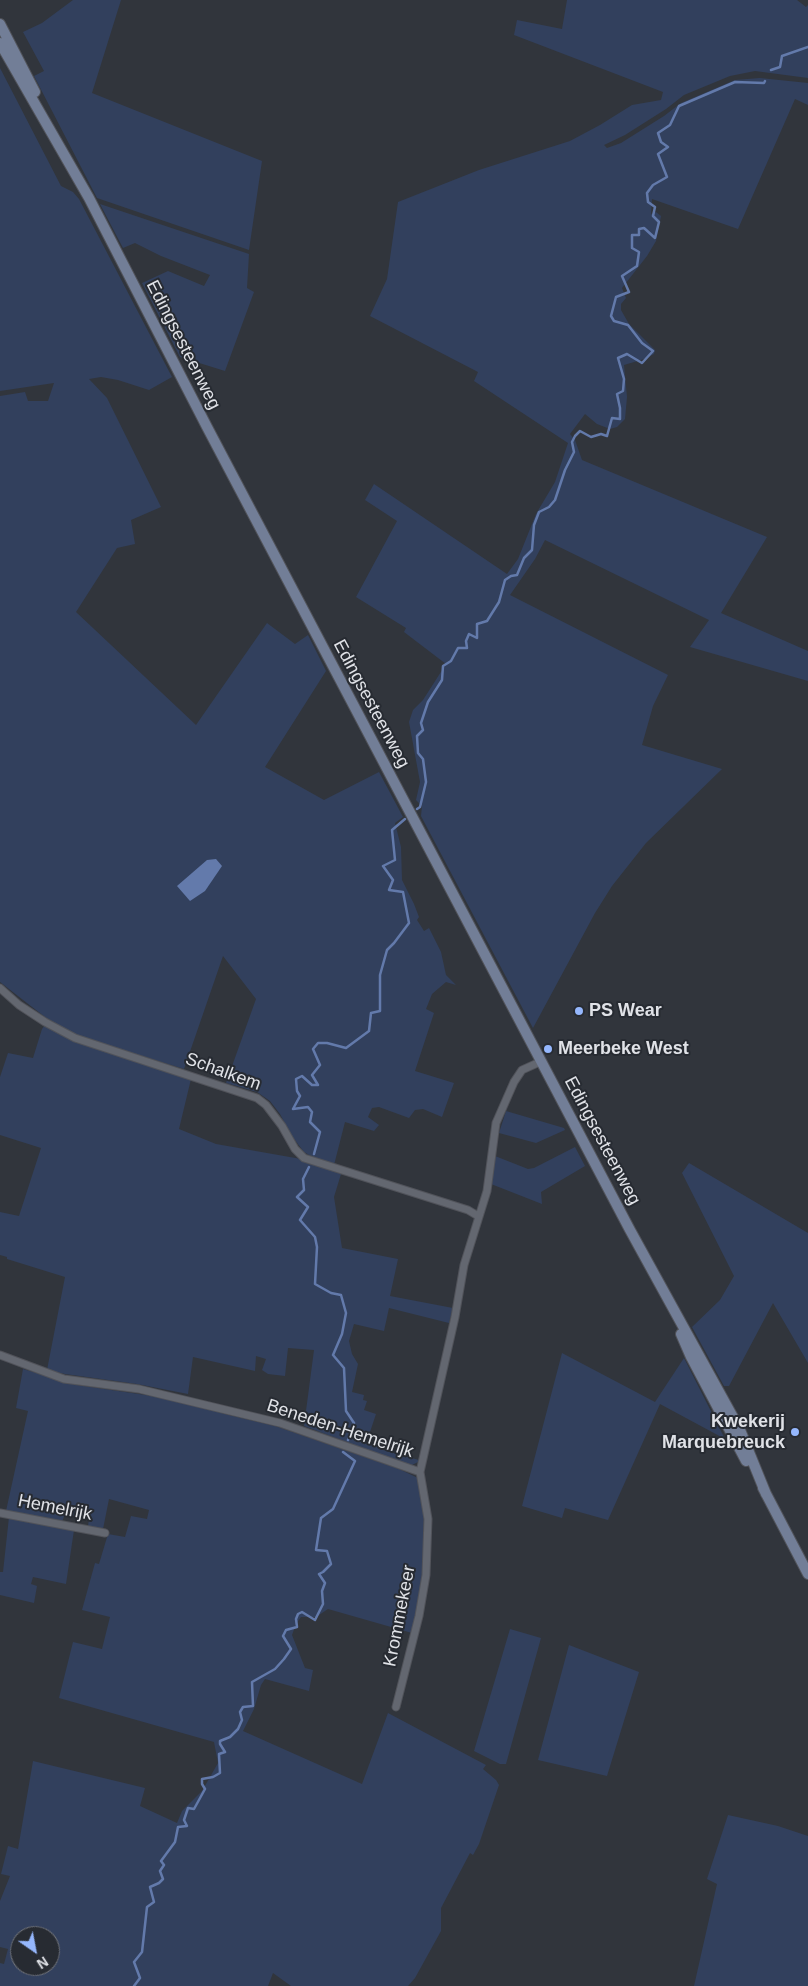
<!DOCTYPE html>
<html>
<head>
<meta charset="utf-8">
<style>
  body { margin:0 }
  #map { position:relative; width:808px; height:1986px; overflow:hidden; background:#31353c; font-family:Helvetica,sans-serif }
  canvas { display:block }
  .north { position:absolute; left:10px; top:1926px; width:50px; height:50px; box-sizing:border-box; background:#272b32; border:1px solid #71747a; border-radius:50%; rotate:147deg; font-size:14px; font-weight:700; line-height:20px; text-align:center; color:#e0e2e7 }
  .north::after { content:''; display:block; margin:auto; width:18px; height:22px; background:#95b7fd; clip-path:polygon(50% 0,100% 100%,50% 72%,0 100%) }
</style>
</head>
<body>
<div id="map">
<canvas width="808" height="1986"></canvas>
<div class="north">N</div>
</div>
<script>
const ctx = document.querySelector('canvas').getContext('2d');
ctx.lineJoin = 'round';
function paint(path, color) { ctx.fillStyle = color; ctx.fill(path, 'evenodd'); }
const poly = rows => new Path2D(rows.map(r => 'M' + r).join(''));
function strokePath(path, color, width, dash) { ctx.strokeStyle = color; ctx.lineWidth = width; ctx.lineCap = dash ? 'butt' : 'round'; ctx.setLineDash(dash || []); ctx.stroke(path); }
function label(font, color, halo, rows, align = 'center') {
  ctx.font = font + ' Helvetica,sans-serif'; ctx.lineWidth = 4; ctx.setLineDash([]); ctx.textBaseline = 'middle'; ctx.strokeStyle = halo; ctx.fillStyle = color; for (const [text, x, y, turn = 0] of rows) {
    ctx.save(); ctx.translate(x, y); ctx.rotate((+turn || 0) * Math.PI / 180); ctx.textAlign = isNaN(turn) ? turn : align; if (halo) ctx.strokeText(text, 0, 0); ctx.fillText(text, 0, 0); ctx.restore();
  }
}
const green = poly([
  [73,0,121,0,92,93,262,161,249,250,97,198,34,76,44,71,23,32,42,23],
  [567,0,797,0,806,7,808,5,808,78,755,71,730,76,684,95,666,109,625,135,604,145,607,148,621,143,664,116,681,103,735,80,760,78,808,83,808,105,795,99,738,229,652,199,651,214,656,212,661,216,656,241,647,256,622,288,626,298,621,304,621,310,629,324,655,350,654,354,644,359,624,365,627,397,625,419,617,427,610,429,597,424,585,414,570,434,575,440,582,460,767,537,721,613,808,651,808,681,690,647,709,620,545,540,535,559,510,595,668,675,653,706,642,745,722,769,646,843,612,886,595,913,533,1028,421,816,422,806,416,800,420,782,409,722,413,710,423,700,446,664,404,632,406,628,356,597,397,521,365,500,374,484,507,574,518,559,536,514,555,482,568,443,474,381,478,372,370,316,387,279,398,202,479,170,570,141,600,125,632,105,661,100,663,92,514,35,517,20,562,29],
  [0,68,61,186,73,192,79,199,172,377,149,390,118,380,101,377,89,379,107,398,161,507,131,520,135,544,117,548,76,612,196,725,267,623,295,644,308,635,326,671,265,767,324,800,379,772,403,817,395,823,401,847,402,880,414,904,419,917,417,920,424,931,429,928,441,952,446,975,456,985,446,982,432,994,426,1009,434,1013,415,1071,454,1083,442,1117,423,1109,415,1110,409,1118,379,1107,372,1108,368,1117,379,1125,374,1131,345,1122,334,1165,320,1161,304,1152,291,1135,280,1114,270,1101,257,1092,226,1083,256,999,223,956,184,1069,75,1035,45,1017,0,982,0,396,25,392,28,401,48,401,54,383,0,391],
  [100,204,249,254,247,288,254,292,225,371,180,357,142,283,168,271,204,286,210,275,161,256,135,243,123,248],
  [45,1025,191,1079,179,1129,216,1144,301,1159,341,1174,334,1197,342,1248,398,1259,390,1296,453,1308,449,1323,389,1308,384,1331,354,1324,349,1341,352,1354,358,1364,352,1392,364,1395,363,1400,367,1401,364,1410,376,1414,367,1441,384,1447,383,1450,419,1460,418,1462,410,1466,304,1426,314,1350,288,1348,285,1376,268,1374,262,1370,266,1359,256,1356,255,1371,193,1357,188,1394,137,1384,65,1374,47,1370,65,1277,7,1259,7,1257,0,1255,0,1212,19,1216,41,1148,0,1135,0,1077,8,1053,33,1058,42,1029],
  [506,1111,564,1128,565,1130,536,1143,499,1133],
  [575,1147,585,1166,541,1192,542,1204,491,1184,495,1156,528,1169,534,1168],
  [689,1163,808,1233,808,1363,773,1303,729,1386,724,1386,692,1327,720,1300,734,1276,682,1173],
  [562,1353,655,1402,684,1358,725,1439,660,1404,608,1520,565,1508,562,1518,522,1506],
  [23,1369,77,1385,166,1398,229,1415,275,1426,399,1469,418,1478,424,1513,423,1558,421,1589,412,1633,328,1609,316,1617,301,1617,296,1624,292,1635,305,1668,313,1670,309,1691,265,1679,261,1685,254,1709,243,1731,362,1784,388,1713,486,1765,483,1769,496,1780,499,1785,479,1844,473,1855,470,1853,441,1908,441,1931,415,1978,408,1986,291,1986,273,1973,268,1986,0,1986,0,1963,4,1964,8,1949,0,1947,0,1901,10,1876,1,1874,8,1846,18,1849,33,1761,145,1788,140,1806,177,1823,182,1811,202,1791,218,1763,214,1742,59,1698,73,1642,102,1649,110,1617,82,1610,95,1563,99,1564,108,1534,125,1537,131,1516,147,1519,149,1510,109,1499,103,1529,88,1526,89,1519,65,1514,62,1522,6,1511,28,1411,16,1408],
  [20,1936,50,1936,50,1966,20,1966],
  [9,1517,74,1530,66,1584,33,1577,31,1584,37,1586,34,1603,0,1595,0,1572,3,1572],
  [510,1629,541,1638,506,1764,500,1764,474,1751],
  [569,1645,639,1672,607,1776,538,1760],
  [728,1815,778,1826,808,1836,808,1986,694,1986,717,1884,707,1879]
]);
const water = poly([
  [216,859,222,866,205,891,190,901,177,886,207,860]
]);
const stream = poly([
  [771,70,780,67,782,56,808,47],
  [417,809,420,807,426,782,423,759,418,753,417,736,423,730,421,723,428,702,442,680,443,666,451,661,458,648,467,648,466,641,469,634,477,638,477,624,487,621,499,602,505,580,511,576,517,575,524,558,532,550,534,525,539,512,549,507,555,500,565,470,574,452,572,442,575,436,580,431,591,437,601,434,607,436,612,418,620,419,620,408,617,394,623,391,624,379,618,358,627,354,642,363,653,351,642,343,628,325,614,321,611,316,616,297,629,292,622,276,637,266,639,252,632,248,632,235,639,235,639,229,644,228,655,238,659,222,653,216,655,207,648,202,647,193,653,185,667,177,658,154,668,147,661,142,658,133,670,125,679,106,735,82,764,83,765,81],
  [314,1154,320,1132,310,1122,312,1112,308,1107,293,1109,300,1096,297,1091,296,1079,302,1076,312,1085,318,1085,312,1075,320,1065,313,1049,318,1043,327,1043,346,1048,369,1031,371,1013,380,1011,380,975,387,950,394,943,409,923,403,892,389,890,393,880,383,866,395,860,392,830,405,819],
  [309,1167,303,1179,304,1190,297,1197,308,1207,300,1220,315,1237,317,1247,315,1284,331,1293,341,1295,346,1313,342,1334,333,1355,344,1368,346,1411,354,1423,348,1440],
  [134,1986,140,1978,134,1962,142,1952,147,1907,154,1902,150,1887,159,1883,163,1879,160,1871,164,1865,161,1861,175,1842,178,1827,187,1826,184,1820,188,1808,194,1809,205,1789,202,1784,202,1779,213,1777,220,1773,219,1754,225,1752,220,1744,220,1741,230,1737,238,1729,242,1720,240,1712,243,1707,253,1706,252,1682,275,1669,284,1659,291,1649,283,1636,286,1630,297,1627,296,1619,298,1614,302,1612,315,1620,323,1604,322,1591,325,1583,319,1574,323,1572,331,1564,327,1551,316,1550,321,1518,333,1509,355,1461,343,1452]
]);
const street = poly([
  [0,988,19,1005,45,1022,75,1038,257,1098,266,1105,282,1126,295,1149,304,1158,468,1210,478,1216],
  [0,1355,64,1379,139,1389,280,1423,420,1472],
  [0,1513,105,1533],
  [396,1707,419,1616,426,1575,428,1519,420,1472,455,1317,464,1265,487,1191,496,1123,514,1082,522,1070,542,1061]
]);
const secondary = poly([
  [0,24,35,92],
  [0,43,89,198,207,427,630,1230,740,1430,766,1494],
  [681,1334,691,1357,746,1461],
  [763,1488,808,1574]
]);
const markers = [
  [579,1011,5,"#95b7fd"],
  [548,1049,5,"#95b7fd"],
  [795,1432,5,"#95b7fd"]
];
const streetNames = [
  ["Edingsesteenweg",183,345,63],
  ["Edingsesteenweg",371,704,62],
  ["Schalkem",223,1072,20],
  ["Edingsesteenweg",602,1141,62],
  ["Beneden-Hemelrijk",340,1429,18],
  ["Hemelrijk",55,1508,11],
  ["Krommekeer",400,1616,-79]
];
const poiNames = [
  ["PS Wear",589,1011],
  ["Meerbeke West",558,1049],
  ["Kwekerij",785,1422,"right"],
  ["Marquebreuck",785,1443,"right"]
];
paint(green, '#32405d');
paint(water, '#637aab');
strokePath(stream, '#637aab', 2.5);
strokePath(street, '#51535a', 9);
strokePath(secondary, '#51535a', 12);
strokePath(street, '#636770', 7);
strokePath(secondary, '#727e97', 10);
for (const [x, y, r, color] of markers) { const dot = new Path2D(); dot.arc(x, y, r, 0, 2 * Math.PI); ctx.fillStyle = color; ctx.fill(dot); strokePath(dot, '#272b32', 2); }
label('18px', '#e0e2e7', '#272b32', streetNames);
label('bold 18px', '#e0e2e7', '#272b32', poiNames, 'left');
</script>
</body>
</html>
